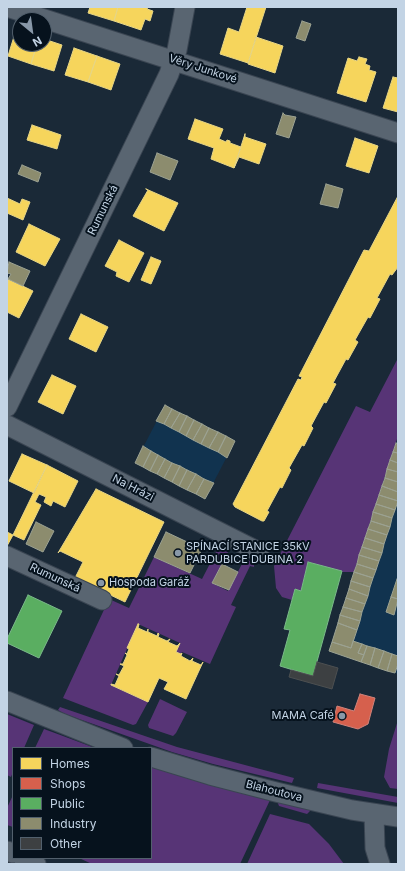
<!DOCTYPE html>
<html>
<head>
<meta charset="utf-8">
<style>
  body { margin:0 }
  #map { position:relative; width:405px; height:871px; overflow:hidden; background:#1a2937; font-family:Inter,sans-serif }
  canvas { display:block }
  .frame { position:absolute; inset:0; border:8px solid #c3d4e5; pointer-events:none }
  .legend { position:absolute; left:12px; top:747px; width:140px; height:112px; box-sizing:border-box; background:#06121d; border:1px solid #52606d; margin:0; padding:5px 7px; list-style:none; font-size:12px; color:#c3d4e5 }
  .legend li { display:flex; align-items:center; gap:8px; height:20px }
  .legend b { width:20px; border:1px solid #52606d }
  .north { position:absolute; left:12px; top:12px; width:40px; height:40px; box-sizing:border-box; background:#06121d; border:1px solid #52606d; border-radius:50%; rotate:151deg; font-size:11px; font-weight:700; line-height:16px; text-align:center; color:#c3d4e5 }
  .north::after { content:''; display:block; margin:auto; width:14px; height:18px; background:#8898a8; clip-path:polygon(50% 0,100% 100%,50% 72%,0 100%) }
</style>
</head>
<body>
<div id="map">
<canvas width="405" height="871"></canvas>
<div class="frame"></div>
<ul class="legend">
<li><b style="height:11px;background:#f6d55c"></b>Homes</li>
<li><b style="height:11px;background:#d6604d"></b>Shops</li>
<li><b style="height:11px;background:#5aae61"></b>Public</li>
<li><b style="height:11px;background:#8c8c6e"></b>Industry</li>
<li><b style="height:11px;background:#3d4042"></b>Other</li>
</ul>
<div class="north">N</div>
</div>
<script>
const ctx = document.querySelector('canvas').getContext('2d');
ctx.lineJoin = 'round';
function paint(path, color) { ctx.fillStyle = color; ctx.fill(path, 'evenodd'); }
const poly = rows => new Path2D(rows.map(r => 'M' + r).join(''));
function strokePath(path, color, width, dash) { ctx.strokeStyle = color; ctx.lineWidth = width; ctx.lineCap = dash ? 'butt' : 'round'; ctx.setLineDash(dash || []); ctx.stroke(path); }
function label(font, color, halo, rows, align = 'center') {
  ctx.font = font + ' Inter,sans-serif'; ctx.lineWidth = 4; ctx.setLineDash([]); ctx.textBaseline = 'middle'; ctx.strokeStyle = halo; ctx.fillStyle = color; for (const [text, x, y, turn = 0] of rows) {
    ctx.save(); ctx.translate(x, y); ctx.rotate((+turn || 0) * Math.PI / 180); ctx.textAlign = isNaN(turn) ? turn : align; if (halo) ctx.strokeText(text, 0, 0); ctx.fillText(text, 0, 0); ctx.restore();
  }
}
const built = poly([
  [165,405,235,441,205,499,135,463],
  [398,437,398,674,329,651]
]);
const green = poly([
  [398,358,398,436,354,572,343,572,308,562,301,591,295,589,292,600,282,597,276,588,274,566,356,406,370,412],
  [221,546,228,552,212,583,228,591,245,558,254,564,254,567,250,566,231,605,236,607,210,664,182,652,181,654,176,652,180,643,138,624,111,685,148,702,136,724,133,725,63,698,109,599,129,608,154,557,202,579,218,548],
  [160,699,187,712,176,733,173,736,149,728,148,725],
  [60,707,177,747,294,778,292,783,213,764,172,752,65,714,58,710],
  [7,714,34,725,24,748,13,748,13,772,11,777,7,775],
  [398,720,398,789,390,788,384,777,389,749],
  [44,729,63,736,95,748,35,748],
  [151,767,211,785,270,800,240,864,92,864,79,858,151,858],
  [318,783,398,797,398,803,317,788],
  [13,795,13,827,7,825,7,808],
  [277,801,310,809,310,811,307,814,279,806],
  [270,814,309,824,329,844,344,864,247,864]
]);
const homes = poly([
  [90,7,118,7,114,21,88,13,90,7],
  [118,7,148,7,147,9,153,11,150,21,145,19,141,30,114,21,118,7],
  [247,7,266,7,248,63,220,54,228,28,239,32,247,7],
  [16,30,20,31,20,44,37,44,31,64,8,56,16,30],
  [256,37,283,46,275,73,248,64,256,37],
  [44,39,62,45,54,71,31,64,37,44,44,44,44,39],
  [74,48,97,56,88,82,65,75,74,48],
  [97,56,120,64,111,90,88,82,97,56],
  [359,57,367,59,365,64,370,66,369,70,376,72,366,102,337,93,348,58,357,61,359,57],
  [393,77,398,78,398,112,383,108,393,77],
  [195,119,223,129,219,139,226,142,227,140,230,141,230,143,241,147,234,168,211,159,214,148,188,139,195,119],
  [32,125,61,135,57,149,27,140,32,125],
  [245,134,245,137,266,144,259,164,239,157,234,168,245,134],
  [355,138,378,146,369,173,346,166,355,138],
  [146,189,178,203,164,231,133,216,148,190,146,189],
  [398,196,398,267,392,275,390,274,377,298,380,299,370,318,368,317,355,340,358,342,348,360,346,359,333,383,336,384,326,403,324,402,311,426,313,428,304,446,302,445,289,468,291,470,282,488,280,487,267,511,269,512,264,521,262,521,235,507,233,504,298,379,301,380,302,377,299,376,364,250,369,251,398,196],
  [7,198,20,204,22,199,30,202,23,220,7,213,7,198],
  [29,224,60,239,45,266,16,252,29,224],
  [119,240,144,253,129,282,116,276,117,272,105,266,119,240],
  [151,257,161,261,151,284,141,280,151,257],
  [8,279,33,291,19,318,7,312,8,279],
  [81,314,108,327,96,352,69,339,81,314],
  [52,375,76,386,63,414,38,402,52,375],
  [22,454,47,465,34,493,9,481,22,454],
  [47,465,78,481,65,507,53,501,51,506,44,502,46,497,39,494,35,502,41,505,24,540,13,535,47,465],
  [96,489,164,522,125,602,75,578,83,562,60,551,58,553,96,489],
  [7,532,13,535,7,546,7,532],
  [138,624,139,624,138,628,147,632,148,629,148,632,157,636,158,633,159,634,158,637,167,641,170,639,168,642,177,646,180,643,176,652,181,654,182,653,181,656,190,661,193,658,192,661,201,665,203,662,186,699,164,689,168,682,159,678,148,702,111,685,111,684,115,685,119,676,116,674,119,675,124,666,120,664,123,664,127,655,125,653,127,654,129,649,127,648,138,624]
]);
const shops = poly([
  [360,694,375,698,368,724,358,729,333,722,337,706,354,711,360,694]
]);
const public = poly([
  [308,562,342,571,313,676,280,666,290,630,284,629,295,589,301,591,308,562],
  [28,595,62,611,39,658,7,643,7,639,28,595]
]);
const industry = poly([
  [302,21,311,24,305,41,296,38,302,21],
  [283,113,285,115,296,117,289,138,276,134,283,113],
  [157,153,178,161,170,180,150,172,157,153],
  [22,165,41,173,38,182,18,174,22,165],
  [326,184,343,189,338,208,320,204,326,184],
  [9,262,30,271,23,286,8,279,11,274,7,273,9,262],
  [165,405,172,409,164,424,156,421,165,405],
  [172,409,180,413,171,428,164,424,172,409],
  [180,413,187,416,179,432,171,428,180,413],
  [187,416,194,420,186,436,179,432,187,416],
  [194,420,202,424,193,440,186,436,194,420],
  [202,424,209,428,201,444,193,440,202,424],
  [209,428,218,432,209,448,201,444,209,428],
  [218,432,226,436,218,452,209,448,218,432],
  [226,436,235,441,227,458,218,452,226,436],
  [396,443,398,444,398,453,393,452,396,443],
  [143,446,151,451,143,467,135,463,143,446],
  [151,451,158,455,150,471,143,467,151,451],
  [393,452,398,453,398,463,390,460,393,452],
  [158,455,165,459,157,474,150,471,158,455],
  [165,459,172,463,164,478,157,474,165,459],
  [390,460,398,463,398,472,387,469,390,460],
  [172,463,180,466,172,482,164,478,172,463],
  [180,466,187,470,179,486,172,482,180,466],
  [387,469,398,472,398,482,385,478,387,469],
  [187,470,196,474,187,490,179,486,187,470],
  [196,474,204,479,196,494,187,490,196,474],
  [385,478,398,482,398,492,382,486,385,478],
  [204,479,214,483,205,499,196,494,204,479],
  [382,486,398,492,398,501,379,495,382,486],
  [379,495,398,501,395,510,376,504,379,495],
  [376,504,395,510,392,518,373,512,376,504],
  [373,512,392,518,390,527,371,521,373,512],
  [371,521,390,527,387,535,368,529,371,521],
  [36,522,54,531,43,552,26,544,36,522],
  [368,529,387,535,384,544,365,538,368,529],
  [166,532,202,549,190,573,154,557,166,532],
  [365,538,384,544,382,553,362,547,365,538],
  [362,547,382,553,379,561,359,555,362,547],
  [359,555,379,561,376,570,357,564,359,555],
  [222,564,238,572,229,590,212,583,222,564],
  [357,564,376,570,373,578,354,572,357,564],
  [354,572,373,578,370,587,351,581,354,572],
  [397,579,398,579,398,599,391,597,397,579],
  [351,581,370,587,368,596,349,589,351,581],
  [349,589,368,596,365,604,346,598,349,589],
  [391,597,398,599,394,615,386,612,391,597],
  [346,598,365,604,362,612,343,607,346,598],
  [343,607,362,612,360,621,340,615,343,607],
  [340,615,360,621,357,630,338,623,340,615],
  [338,623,357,630,351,648,332,642,338,623],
  [353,641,362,644,358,653,364,655,361,662,329,651,332,642,351,648,353,641],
  [362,644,367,646,364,655,358,653,362,644],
  [367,646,375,648,370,665,361,662,367,646],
  [375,648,384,651,378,668,370,665,375,648],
  [384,651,392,654,387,671,378,668,384,651],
  [392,654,398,656,398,664,395,673,387,671,392,654]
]);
const building = poly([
  [317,662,338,668,332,689,289,677,291,670,313,676,317,662]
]);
const minor = poly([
  [7,7,398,133],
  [7,407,169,74,177,50,185,7],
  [7,425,259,552],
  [7,556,102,600],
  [7,701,123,748],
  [151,757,210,775,276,792,352,810,398,817],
  [374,814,375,848,380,864],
  [7,851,13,853],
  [23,858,36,864]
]);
const markers = [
  [178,553,4,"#8898a8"],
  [101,583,4,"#8898a8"],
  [342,716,4,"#8898a8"]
];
const streetNames = [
  ["Věry Junkové",203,69,18],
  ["Rumunská",103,210,-64],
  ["Na Hrázi",133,488,27],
  ["Rumunská",55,578,25],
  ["Blahoutova",274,791,14]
];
const poiNames = [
  ["SPÍNACÍ STANICE 35kV",186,547],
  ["PARDUBICE DUBINA 2",186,560],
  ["Hospoda Garáž",109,583],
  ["MAMA Café",334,716,"right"]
];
paint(built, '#11334f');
paint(green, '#573476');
paint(homes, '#f6d55c');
strokePath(homes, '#e7d585', 1);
paint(shops, '#d6604d');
strokePath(shops, '#d0837b', 1);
paint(public, '#5aae61');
strokePath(public, '#7ab989', 1);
paint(industry, '#8c8c6e');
strokePath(industry, '#9ca292', 1);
paint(building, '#3d4042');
strokePath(building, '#4d5051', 1);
strokePath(minor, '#3a4552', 21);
strokePath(minor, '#596571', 19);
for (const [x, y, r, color] of markers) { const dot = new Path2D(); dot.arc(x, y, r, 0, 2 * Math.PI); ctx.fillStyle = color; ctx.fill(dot); strokePath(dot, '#06121d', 1.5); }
label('11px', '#c3d4e5', '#06121d', streetNames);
label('11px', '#c3d4e5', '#06121d', poiNames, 'left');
</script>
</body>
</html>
